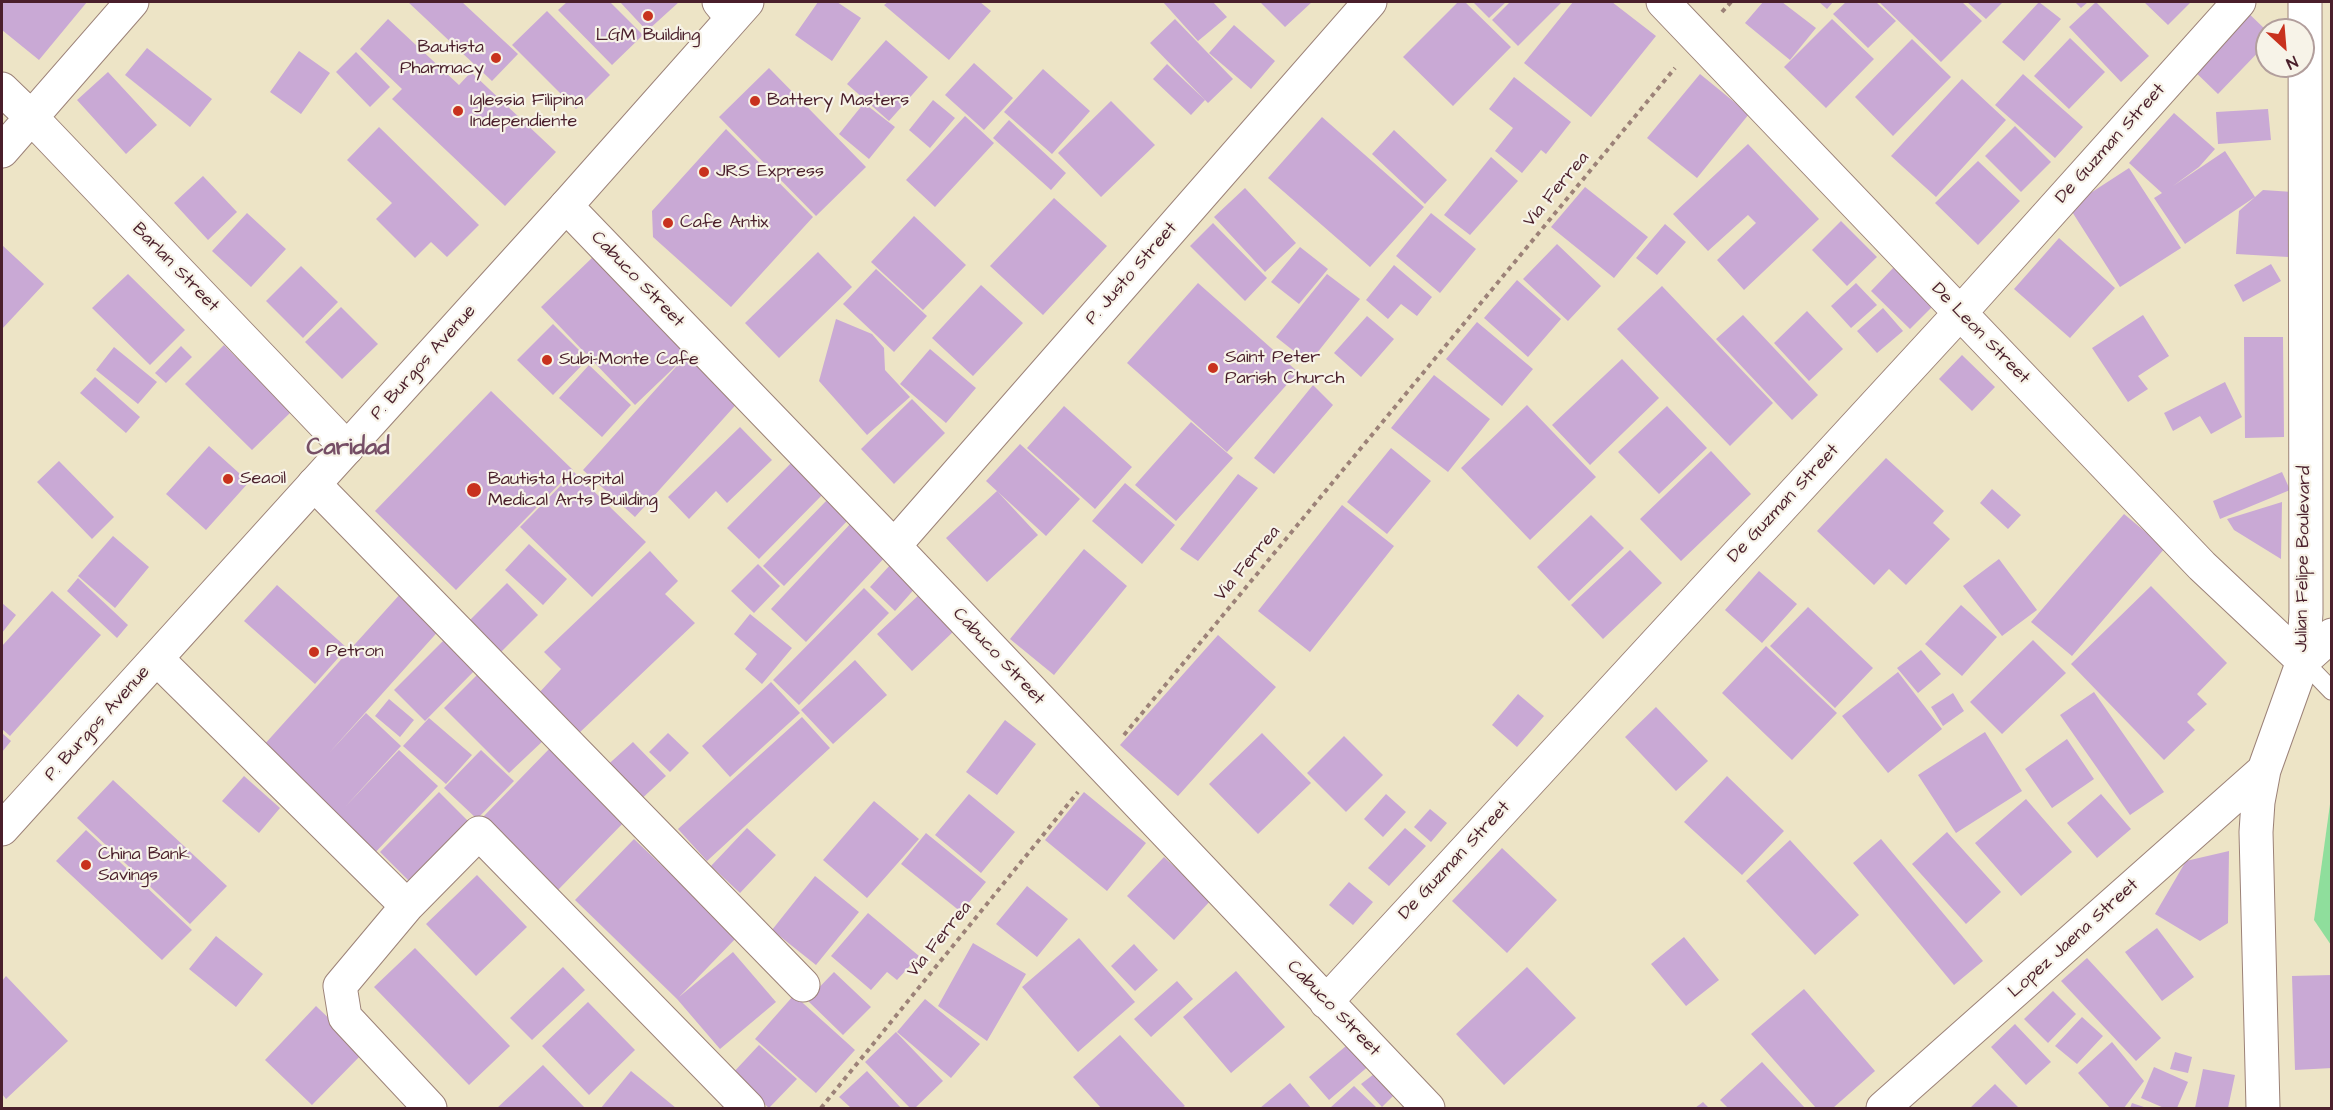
<!DOCTYPE html>
<html>
<head>
<meta charset="utf-8">
<style>
  body { margin:0 }
  #map { position:relative; width:2333px; height:1110px; overflow:hidden; background:#ede4c6; font-family:"Architects Daughter",sans-serif }
  canvas { display:block }
  .frame { position:absolute; inset:0; border:3px solid #4a1f2b; pointer-events:none }
  .north { position:absolute; left:2255px; top:18px; width:60px; height:60px; box-sizing:border-box; background:#f7f3e8; border:2px solid #b29e9c; border-radius:50%; rotate:154deg; font-size:16px; font-weight:700; line-height:24px; text-align:center; color:#4a1f2b }
  .north::after { content:''; display:block; margin:auto; width:21px; height:27px; background:#c8321e; clip-path:polygon(50% 0,100% 100%,50% 72%,0 100%) }
</style>
</head>
<body>
<div id="map">
<canvas width="2333" height="1110"></canvas>
<div class="frame"></div>
<div class="north">N</div>
</div>
<script>
const ctx = document.querySelector('canvas').getContext('2d');
ctx.lineJoin = 'round';
function paint(path, color) { ctx.fillStyle = color; ctx.fill(path, 'evenodd'); }
const poly = rows => new Path2D(rows.map(r => 'M' + r).join(''));
function strokePath(path, color, width, dash) { ctx.strokeStyle = color; ctx.lineWidth = width; ctx.lineCap = dash ? 'butt' : 'round'; ctx.setLineDash(dash || []); ctx.stroke(path); }
function label(font, color, halo, rows, align = 'center') {
  ctx.font = font + ' "Architects Daughter",sans-serif'; ctx.lineWidth = 4.5; ctx.setLineDash([]); ctx.textBaseline = 'middle'; ctx.strokeStyle = halo; ctx.fillStyle = color; for (const [text, x, y, turn = 0] of rows) {
    ctx.save(); ctx.translate(x, y); ctx.rotate((+turn || 0) * Math.PI / 180); ctx.textAlign = isNaN(turn) ? turn : align; if (halo) ctx.strokeText(text, 0, 0); ctx.fillText(text, 0, 0); ctx.restore();
  }
}
const green = poly([
  [2331,797,2331,945,2314,920]
]);
const building = poly([
  [2,2,87,2,39,60,2,30],
  [408,2,462,2,518,54,492,81],
  [567,2,610,2,643,35,612,65,558,10],
  [620,2,679,2,647,31],
  [818,2,837,2,861,18,832,61,795,35],
  [888,2,980,2,991,11,949,60,884,5],
  [1163,2,1213,2,1227,17,1198,41],
  [1260,2,1312,2,1285,27],
  [1458,2,1465,2,1511,47,1453,106,1403,57],
  [1473,2,1506,2,1489,18],
  [1510,2,1562,2,1518,46,1492,20],
  [1573,2,1612,2,1656,36,1591,117,1524,63],
  [1763,2,1782,2,1816,28,1790,60,1745,23],
  [1819,2,1833,2,1827,9],
  [1846,2,1876,2,1896,21,1868,48,1833,14],
  [1879,2,1962,2,1982,21,1941,62],
  [1967,2,2003,2,1986,19],
  [2039,2,2061,19,2024,61,2002,42],
  [2075,2,2088,2,2081,8],
  [2096,2,2149,56,2121,82,2069,27],
  [2144,2,2191,2,2168,25],
  [2243,8,2267,31,2267,43,2218,94,2189,66],
  [547,11,610,75,576,109,512,45],
  [388,19,459,85,471,72,556,152,505,206,392,99,402,89,360,49],
  [1175,19,1233,79,1208,103,1150,43],
  [1832,19,1874,59,1826,108,1784,67],
  [1234,25,1275,61,1251,89,1209,53],
  [2070,38,2105,72,2069,109,2034,76],
  [1912,39,1951,77,1893,136,1855,97],
  [886,40,928,77,889,121,847,84],
  [147,48,212,99,190,127,125,75],
  [299,51,330,73,301,114,270,92],
  [356,52,390,87,370,107,336,72],
  [974,63,1013,98,984,130,945,95],
  [1167,64,1205,100,1191,115,1153,79],
  [769,68,866,167,816,216,719,117],
  [1043,69,1090,111,1052,154,1004,112],
  [108,72,157,125,126,154,77,100],
  [1700,74,1749,114,1697,178,1647,138],
  [2023,74,2083,127,2055,158,1995,105],
  [1514,77,1571,122,1546,154,1541,150,1522,173,1495,151,1513,128,1489,109],
  [1962,79,2006,120,1936,197,1891,156],
  [933,100,955,118,930,148,909,130],
  [1111,101,1155,145,1101,197,1058,153],
  [864,103,895,127,869,159,839,134],
  [2268,109,2271,140,2218,144,2216,112],
  [2174,113,2215,149,2199,167,2173,186,2225,151,2255,197,2185,244,2154,198,2162,193,2129,163],
  [965,116,994,143,935,207,906,180],
  [1322,117,1424,207,1370,267,1268,178],
  [1009,120,1066,173,1051,190,993,138],
  [2015,126,2051,162,2021,192,1985,156],
  [379,127,479,225,447,257,431,242,415,258,376,219,392,203,347,160],
  [726,129,813,217,731,307,653,237,652,211],
  [1394,130,1447,180,1425,204,1372,154],
  [1748,144,1819,219,1744,290,1717,260,1756,223,1748,215,1708,251,1673,214],
  [1491,157,1518,181,1470,235,1444,215],
  [1978,161,2020,201,1978,245,1935,203],
  [2129,168,2181,248,2120,287,2069,207],
  [203,176,237,212,208,240,174,203],
  [1585,187,1648,237,1614,278,1551,227],
  [1245,188,1296,243,1265,272,1214,217],
  [2263,190,2293,192,2288,257,2236,254,2239,211],
  [1054,198,1107,246,1043,315,990,266],
  [247,213,286,249,251,287,212,251],
  [1431,213,1476,249,1440,293,1396,256],
  [914,216,966,265,923,310,871,262],
  [1841,221,1877,257,1847,286,1812,250],
  [1213,223,1267,278,1245,301,1190,246],
  [1665,224,1686,242,1657,275,1636,258],
  [2059,238,2115,288,2070,338,2014,289],
  [1557,244,1601,286,1568,321,1523,279],
  [2,245,44,284,2,329],
  [1300,247,1328,269,1299,304,1271,282],
  [818,252,852,287,779,358,745,323],
  [594,256,741,399,635,517,583,470,684,358,635,405,541,307],
  [2271,264,2281,281,2243,302,2234,285],
  [1394,265,1432,297,1417,316,1401,304,1388,319,1366,300],
  [301,266,338,302,303,338,266,301],
  [1895,266,1935,304,1910,329,1871,291],
  [876,269,927,316,894,352,843,304],
  [128,274,185,330,150,365,92,308],
  [1327,274,1360,299,1309,363,1276,337],
  [1517,280,1561,319,1528,357,1484,318],
  [1198,283,1298,372,1227,452,1127,363],
  [1856,283,1877,305,1851,328,1831,306],
  [981,285,1023,323,973,376,932,338],
  [1662,286,1773,403,1730,446,1617,329],
  [341,307,378,344,342,379,305,342],
  [1883,308,1903,331,1877,353,1857,331],
  [1807,311,1843,349,1809,381,1774,343],
  [1743,315,1818,395,1792,420,1716,339],
  [2143,315,2169,356,2138,376,2148,389,2128,402,2092,348],
  [1367,316,1394,339,1361,377,1334,353],
  [836,319,872,334,884,348,885,370,910,397,867,435,819,381],
  [1477,322,1533,369,1502,406,1446,359],
  [553,324,588,359,553,395,517,360],
  [2244,337,2283,337,2284,437,2245,438],
  [224,345,291,412,252,450,185,384],
  [181,346,192,357,166,383,155,373],
  [114,347,157,382,138,404,96,370],
  [930,349,976,388,946,423,900,384],
  [1962,355,1995,387,1972,411,1939,379],
  [1622,359,1659,398,1590,465,1552,425],
  [589,365,631,405,602,437,559,398],
  [1434,375,1490,419,1448,472,1391,428],
  [95,377,140,417,126,433,80,393],
  [2225,382,2242,417,2211,434,2200,416,2173,431,2164,413],
  [1313,385,1333,405,1274,474,1254,458],
  [491,391,573,470,456,590,375,511],
  [912,399,945,433,894,484,861,449],
  [1527,405,1596,477,1530,540,1461,468],
  [1064,406,1132,467,1095,509,1027,448],
  [1667,406,1707,448,1659,494,1618,452],
  [1191,422,1233,458,1176,521,1135,485],
  [740,427,772,460,727,503,716,491,689,519,668,497],
  [1020,444,1080,499,1046,536,986,481],
  [209,446,249,482,206,530,166,494],
  [1391,448,1431,481,1387,534,1347,502],
  [1711,451,1751,494,1681,561,1640,519],
  [796,458,828,489,759,559,727,528],
  [1886,458,1944,511,1933,523,1950,539,1906,585,1889,569,1874,585,1817,531],
  [59,461,114,517,92,539,37,482],
  [574,472,646,542,592,597,520,527],
  [2282,472,2290,490,2220,519,2213,501],
  [1238,474,1258,488,1198,561,1180,549],
  [1125,483,1175,525,1142,564,1092,521],
  [1992,489,2021,515,2008,529,1980,503],
  [997,491,1038,535,987,582,946,538],
  [829,498,850,518,784,586,763,566],
  [2282,502,2281,559,2234,530,2227,519],
  [1342,505,1394,546,1310,652,1258,611],
  [2124,514,2165,548,2072,656,2031,622],
  [1591,515,1624,548,1569,601,1537,567],
  [852,522,887,555,806,642,771,609],
  [113,536,149,567,115,608,78,576],
  [529,544,567,579,543,605,505,570],
  [1084,549,1127,586,1054,675,1010,639],
  [1630,550,1662,583,1603,639,1571,605],
  [650,551,678,581,665,594,695,623,577,735,538,694,561,669,544,652],
  [1999,559,2037,610,2002,636,1963,586],
  [758,564,780,586,754,613,731,591],
  [891,564,917,586,895,611,870,587],
  [1759,571,1797,604,1762,643,1725,610],
  [78,578,128,625,117,638,67,591],
  [507,583,538,615,499,654,467,623],
  [277,585,347,648,315,684,244,621],
  [2151,586,2227,663,2197,694,2207,704,2187,722,2195,730,2164,760,2071,664],
  [864,588,889,613,799,705,773,680],
  [52,591,101,635,10,736,2,729,2,646],
  [402,592,442,627,329,753,366,713,401,746,345,807,399,750,438,786,371,857,263,746],
  [920,594,955,630,912,671,877,634],
  [2,603,16,615,2,633],
  [1961,605,1997,637,1962,676,1925,644],
  [1808,607,1873,668,1835,708,1770,646],
  [750,614,792,648,762,684,745,669,757,654,734,634],
  [449,635,479,666,425,721,394,690],
  [1218,635,1276,687,1178,796,1120,745],
  [2033,640,2066,673,2002,734,1970,702],
  [1766,646,1837,713,1792,760,1722,693],
  [1921,650,1941,674,1918,693,1897,668],
  [855,660,887,695,833,744,801,710],
  [480,672,546,738,509,773,444,708],
  [1898,672,1942,729,1888,773,1842,716],
  [771,682,800,713,730,777,702,746],
  [2094,692,2164,792,2130,815,2060,715],
  [1953,693,1964,711,1943,726,1931,707],
  [1518,694,1544,716,1517,747,1492,725],
  [389,699,414,720,400,737,375,716],
  [1656,707,1708,761,1676,791,1625,737],
  [802,717,830,748,707,861,678,829],
  [429,718,472,755,446,784,403,746],
  [1005,720,1036,744,997,795,966,772],
  [1985,732,2022,791,1956,833,1918,775],
  [2,733,11,741,2,752],
  [668,733,689,753,670,772,649,752],
  [1262,733,1311,783,1258,834,1209,784],
  [1344,736,1383,775,1346,812,1307,773],
  [2067,739,2094,779,2052,808,2025,769],
  [633,742,666,776,635,805,602,770],
  [552,746,628,818,557,891,482,818],
  [481,750,514,781,477,819,444,788],
  [244,776,280,808,259,833,222,801],
  [1727,776,1784,831,1742,875,1684,822],
  [113,780,227,886,190,924,77,818],
  [439,792,473,826,414,886,380,852],
  [1084,792,1146,843,1107,891,1045,840],
  [969,794,1015,832,981,873,935,835],
  [1386,794,1406,812,1383,837,1364,819],
  [2101,794,2131,829,2097,858,2067,823],
  [2026,799,2072,852,2021,896,1975,843],
  [874,801,919,839,867,898,823,860],
  [1430,809,1447,823,1431,842,1414,827],
  [747,828,776,855,740,893,711,866],
  [1405,828,1426,846,1389,886,1368,868],
  [86,830,192,930,162,960,56,861],
  [1947,832,2001,892,1966,924,1912,864],
  [926,833,986,882,961,912,901,864],
  [634,839,737,937,679,997,733,952,776,1002,720,1049,677,999,575,900],
  [1881,839,1983,961,1954,985,1853,863],
  [1790,840,1859,915,1815,955,1746,881],
  [1502,848,1557,900,1507,953,1452,901],
  [2229,851,2228,923,2200,941,2155,914,2186,861],
  [1164,857,1211,900,1174,940,1127,896],
  [477,875,527,927,476,976,426,924],
  [815,876,859,912,816,965,772,930],
  [1349,882,1373,902,1353,925,1329,905],
  [1027,886,1068,919,1037,957,996,924],
  [868,913,919,956,897,980,887,972,871,990,831,956],
  [2157,928,2194,977,2162,1001,2125,952],
  [216,936,263,974,236,1007,189,969],
  [1684,937,1719,980,1686,1006,1651,964],
  [1079,938,1135,1002,1078,1052,1022,987],
  [973,943,1026,974,987,1041,938,1006],
  [1134,944,1158,970,1135,991,1111,966],
  [415,948,510,1046,469,1085,374,987],
  [2087,958,2161,1038,2136,1061,2061,981],
  [563,967,585,990,532,1040,510,1018],
  [1527,967,1576,1018,1504,1085,1456,1034],
  [1236,971,1285,1027,1231,1073,1183,1017],
  [834,972,871,1007,843,1035,807,1000],
  [2332,975,2332,1068,2295,1070,2292,976],
  [6,976,68,1041,6,1099,2,1094,2,981],
  [1177,981,1193,999,1151,1037,1134,1019],
  [1804,989,1875,1071,1833,1108,1816,1108,1751,1034],
  [2053,991,2076,1014,2048,1043,2024,1019],
  [794,995,855,1050,816,1093,755,1039],
  [925,999,980,1044,951,1078,897,1032],
  [588,1002,635,1050,589,1095,542,1046],
  [316,1006,364,1052,312,1105,265,1060],
  [2082,1017,2103,1036,2077,1064,2055,1046],
  [2015,1024,2051,1062,2026,1085,1991,1047],
  [896,1032,943,1081,915,1108,910,1108,865,1062],
  [1120,1035,1185,1106,1182,1108,1101,1108,1073,1077],
  [1352,1041,1371,1064,1329,1100,1309,1077],
  [2112,1042,2144,1081,2124,1108,2110,1108,2078,1073],
  [759,1045,797,1079,769,1108,731,1075],
  [2175,1052,2192,1057,2188,1073,2170,1069],
  [1762,1062,1805,1108,1728,1108,1720,1100],
  [543,1065,585,1108,497,1108],
  [2154,1067,2188,1082,2177,1108,2164,1108,2141,1098],
  [2203,1069,2235,1075,2228,1108,2195,1108],
  [631,1071,676,1108,601,1108],
  [867,1071,901,1108,851,1108,839,1097],
  [1378,1071,1397,1092,1382,1107,1361,1084],
  [1290,1083,1311,1108,1260,1108],
  [1995,1084,2019,1108,1970,1108],
  [1354,1086,1377,1108,1330,1108],
  [1703,1102,1709,1108,1695,1108],
  [2132,1103,2147,1108,2130,1108]
]);
const path = poly([
  [1722,12,1731,2],
  [1124,735,1675,68],
  [821,1108,1078,792]
]);
const lane = poly([
  [2303,661,2332,691]
]);
const street = poly([
  [719,2,732,18],
  [1663,2,2202,566,2303,661,2332,635],
  [2,89,31,117,347,448],
  [2,151,132,2],
  [566,206,894,546,1428,1108],
  [314,484,803,985],
  [894,546,1370,2],
  [157,659,407,906,340,986,345,1017,430,1108],
  [407,906,479,833,748,1108],
  [1326,1002,1960,313,2239,2]
]);
const secondary = poly([
  [2,829,566,206,747,2],
  [1883,1108,2264,770],
  [2263,1108,2256,832,2258,802,2264,770,2303,661,2306,613,2305,2]
]);
const markers = [
  [648,16,6,"#c8321e"],
  [496,58,6,"#c8321e"],
  [755,101,6,"#c8321e"],
  [458,111,6,"#c8321e"],
  [704,172,6,"#c8321e"],
  [668,223,6,"#c8321e"],
  [547,360,6,"#c8321e"],
  [1213,368,6,"#c8321e"],
  [228,479,6,"#c8321e"],
  [474,490,8,"#c8321e"],
  [314,652,6,"#c8321e"],
  [86,865,6,"#c8321e"]
];
const poiNames = [
  ["LGM Building",648,36,"center"],
  ["Bautista",484,48,"right"],
  ["Pharmacy",484,69,"right"],
  ["Iglessia Filipina",470,101],
  ["Independiente",470,122],
  ["Battery Masters",767,101],
  ["JRS Express",716,172],
  ["Cafe Antix",680,223],
  ["Saint Peter",1225,358],
  ["Parish Church",1225,379],
  ["Subi-Monte Cafe",559,360],
  ["Seaoil",240,479],
  ["Bautista Hospital",488,480],
  ["Medical Arts Building",488,501],
  ["Petron",326,652],
  ["China Bank",98,855],
  ["Savings",98,876]
];
const streetNames = [
  ["De Guzman Street",2111,144,-48],
  ["Via Ferrea",1557,190,-50],
  ["Barlan Street",175,268,46],
  ["P. Justo Street",1132,274,-49],
  ["Cabuco Street",637,280,46],
  ["De Leon Street",1980,334,46],
  ["P. Burgos Avenue",424,363,-48],
  ["De Guzman Street",1784,504,-47],
  ["Julian Felipe Boulevard",2304,559,-89],
  ["Via Ferrea",1248,564,-50],
  ["Cabuco Street",998,657,47],
  ["P. Burgos Avenue",98,724,-48],
  ["De Guzman Street",1455,861,-47],
  ["Lopez Jaena Street",2074,939,-42],
  ["Via Ferrea",940,940,-51],
  ["Cabuco Street",1333,1009,46]
];
const districtNames = [
  ["Caridad",348,449]
];
paint(green, '#8fde9c');
paint(building, '#c9a9d5');
strokePath(lane, '#9c8278', 20);
strokePath(street, '#9c8278', 35);
strokePath(secondary, '#9c8278', 35);
strokePath(path, '#9c8278', 4, [4.5, 4.5]);
strokePath(lane, '#fff', 18);
strokePath(street, '#fff', 33);
strokePath(secondary, '#fff', 33);
for (const [x, y, r, color] of markers) { const dot = new Path2D(); dot.arc(x, y, r, 0, 2 * Math.PI); ctx.fillStyle = color; ctx.fill(dot); strokePath(dot, '#f7f3e8', 2); }
label('18px', '#4a1f2b', '#f7f3e8', poiNames, 'left');
label('18px', '#4a1f2b', '#f7f3e8', streetNames);
label('bold 24px', '#764f66', '#f7f3e8', districtNames);
</script>
</body>
</html>
